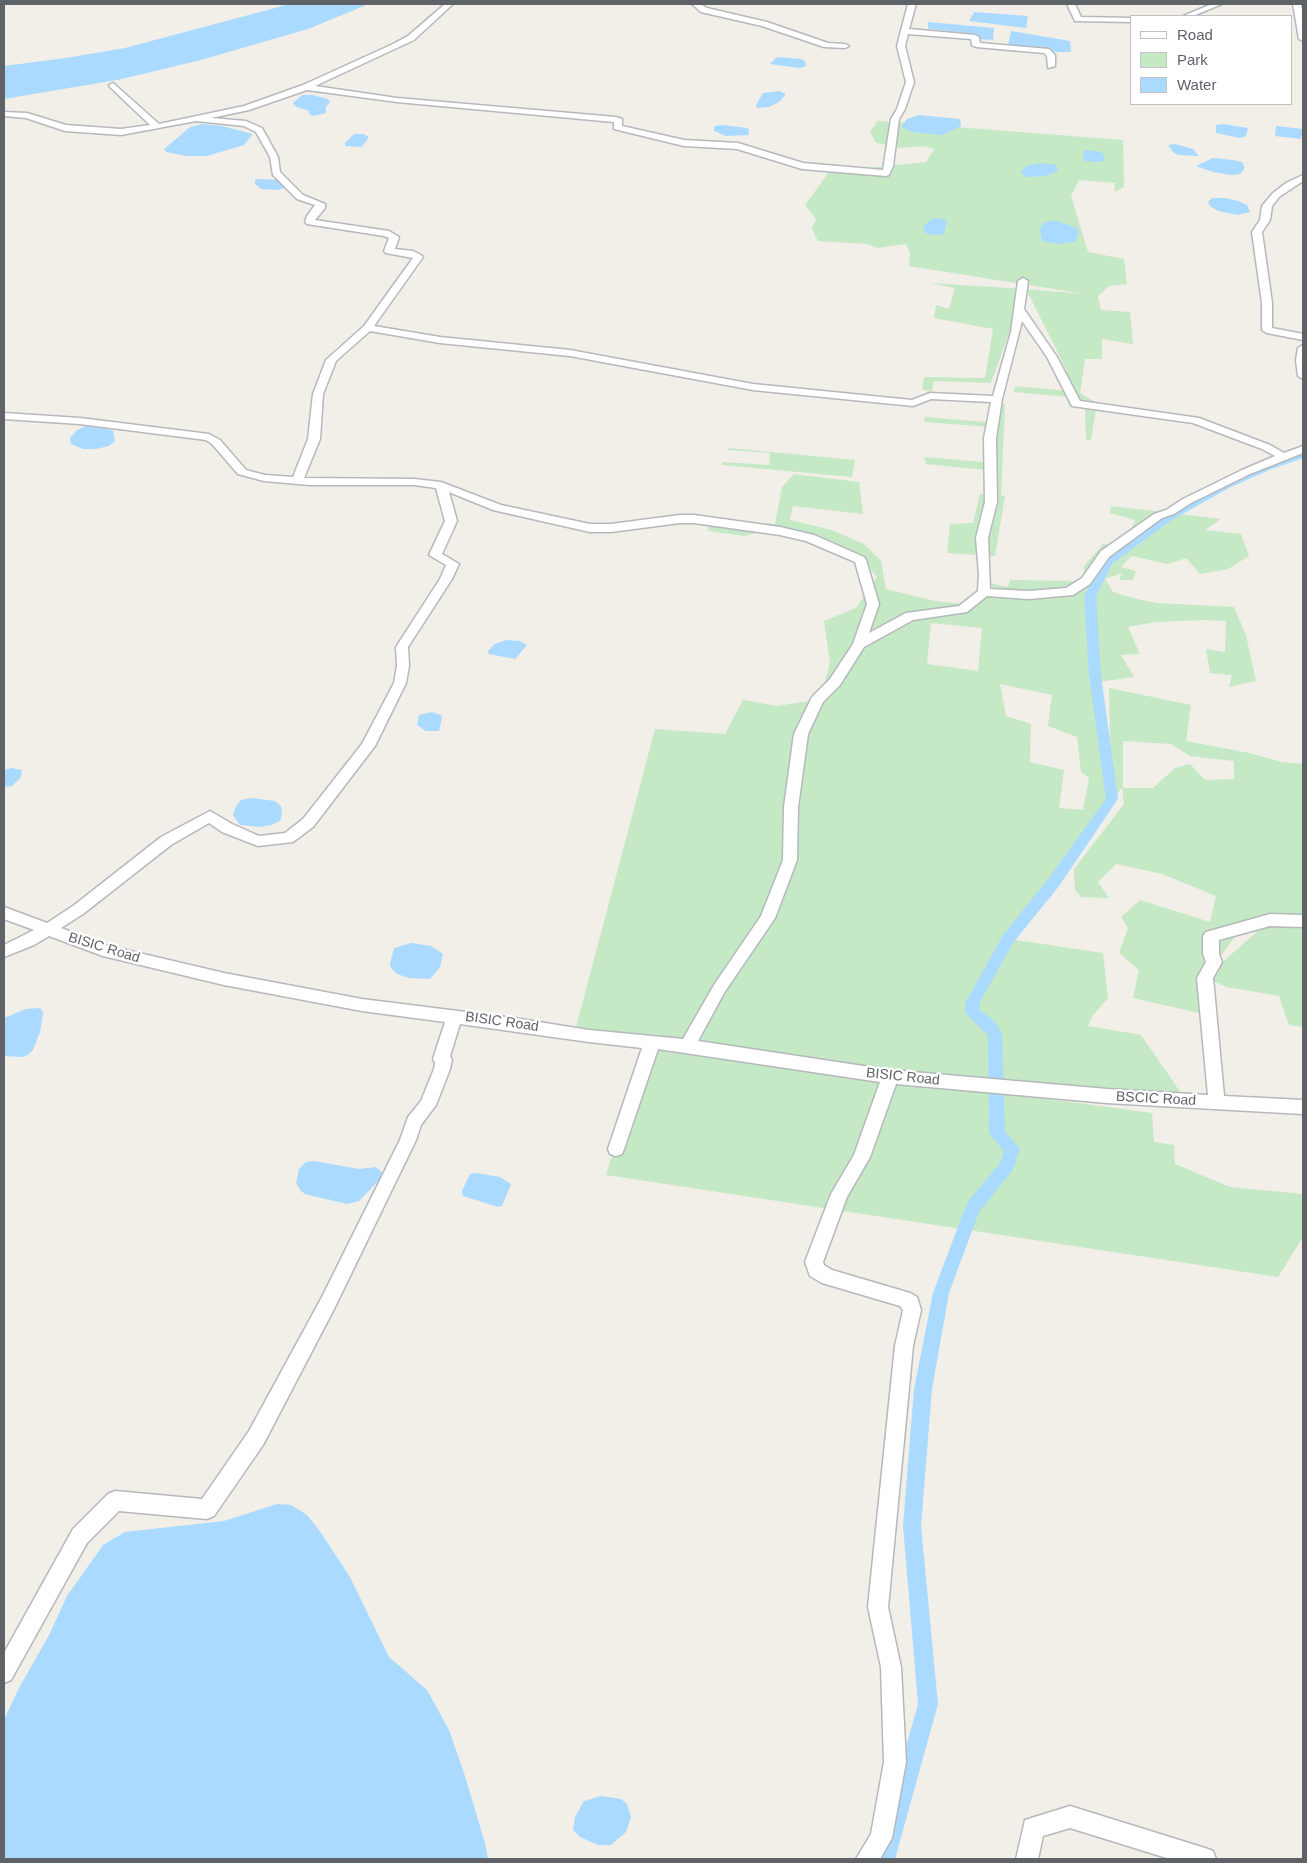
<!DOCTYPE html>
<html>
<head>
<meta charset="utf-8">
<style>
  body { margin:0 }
  #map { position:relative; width:1307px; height:1863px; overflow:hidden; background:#f1efe8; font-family:Arial,sans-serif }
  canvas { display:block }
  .frame { position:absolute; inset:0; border:5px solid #5f6368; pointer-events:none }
  .legend { position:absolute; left:1130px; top:15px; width:162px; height:90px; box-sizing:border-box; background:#fff; border:1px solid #bfc1c3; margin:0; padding:6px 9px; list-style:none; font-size:15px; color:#5f6368 }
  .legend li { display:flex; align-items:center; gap:10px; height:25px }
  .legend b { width:25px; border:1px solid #bfc1c3 }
</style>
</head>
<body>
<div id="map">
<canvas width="1307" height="1863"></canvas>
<div class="frame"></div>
<ul class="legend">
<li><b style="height:6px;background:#fff"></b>Road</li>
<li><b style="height:14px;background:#c5e8c5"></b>Park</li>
<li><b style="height:14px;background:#aadaff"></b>Water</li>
</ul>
</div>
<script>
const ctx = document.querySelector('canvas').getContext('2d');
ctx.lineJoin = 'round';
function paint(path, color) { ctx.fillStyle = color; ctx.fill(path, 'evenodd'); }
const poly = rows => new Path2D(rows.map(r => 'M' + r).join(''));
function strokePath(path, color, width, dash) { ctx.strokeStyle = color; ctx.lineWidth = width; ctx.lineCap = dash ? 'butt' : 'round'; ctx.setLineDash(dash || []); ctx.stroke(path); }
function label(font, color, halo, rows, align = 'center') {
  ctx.font = font + ' Arial,sans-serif'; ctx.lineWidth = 4.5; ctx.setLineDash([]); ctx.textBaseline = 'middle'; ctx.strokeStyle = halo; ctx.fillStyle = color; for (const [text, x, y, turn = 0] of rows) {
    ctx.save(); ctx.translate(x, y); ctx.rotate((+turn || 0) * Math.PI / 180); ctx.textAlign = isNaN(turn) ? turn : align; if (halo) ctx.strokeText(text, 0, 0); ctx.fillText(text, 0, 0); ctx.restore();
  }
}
const green = poly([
  [878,121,1123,140,1124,187,1114,192,1115,183,1079,180,1071,196,1088,252,1124,259,1127,284,1109,286,1098,296,1101,310,1130,312,1133,344,1102,339,1102,359,1085,359,1080,393,1097,403,1091,440,1086,440,1085,409,1069,406,1067,397,1014,392,1015,386,1068,391,1067,371,1026,289,1085,294,909,266,910,253,906,244,877,248,868,244,818,241,812,229,816,219,805,205,829,172,926,162,934,149,924,146,902,148,876,143,870,132],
  [930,283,1025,289,991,383,934,381,932,391,922,390,924,377,985,378,993,329,934,318,936,305,949,309,955,288],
  [1005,404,1001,495,1005,496,995,556,947,553,950,524,973,523,980,494,986,494,986,470,926,464,924,457,983,462,992,427,925,422,924,417,985,422,998,407],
  [729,448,855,460,852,477,722,465,722,462,769,465,770,453,728,450],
  [794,474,859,482,863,514,793,506,790,520,832,530,864,544,881,561,886,589,935,601,972,605,997,593,989,583,1008,587,1010,580,1084,581,1084,566,1103,544,1117,544,1132,527,1135,520,1110,513,1111,506,1221,519,1205,530,1241,534,1249,556,1228,569,1200,574,1186,558,1168,564,1131,556,1121,567,1136,571,1133,580,1119,580,1122,573,1105,579,1113,592,1133,598,1157,603,1234,607,1246,635,1256,681,1229,687,1232,675,1210,673,1206,649,1225,652,1226,621,1203,620,1156,622,1128,627,1140,654,1121,655,1134,677,1098,682,1099,698,1111,792,1109,688,1191,705,1186,741,1249,753,1282,762,1303,764,1303,921,1278,921,1303,924,1303,1027,1289,1025,1279,996,1227,987,1206,978,1203,1014,1133,998,1139,970,1119,953,1128,928,1121,917,1140,900,1210,922,1216,896,1162,874,1116,864,1098,882,1109,898,1081,897,1075,890,1074,869,1124,804,1122,788,1112,799,1054,882,1009,939,1103,953,1108,998,1093,1015,1088,1026,1141,1035,1181,1093,1108,1093,893,1078,1152,1113,1154,1142,1174,1145,1175,1164,1230,1187,1303,1194,1303,1237,1278,1277,606,1175,646,1044,687,1046,768,918,790,860,801,734,821,696,830,663,824,621,856,608,877,577,860,557,798,533,780,536,763,531,745,536,708,531,710,520,775,524,782,487],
  [931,623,982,628,978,671,927,664],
  [1000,684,1052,695,1048,726,1077,737,1081,772,1089,778,1083,810,1059,808,1064,770,1030,762,1031,724,1006,716],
  [1123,741,1171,744,1190,756,1234,761,1234,779,1205,780,1190,764,1175,768,1153,788,1123,788],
  [1269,921,1208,975,1207,975,1241,928],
  [743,700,777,706,815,700,797,734,787,860,766,916,682,1040,575,1031,655,729,725,734]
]);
const water = poly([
  [290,4,369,4,308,29,201,60,117,80,4,99,4,66,66,58,125,48],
  [974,12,1028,16,1026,28,969,21],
  [928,22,994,28,993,40,979,39,979,35,976,34,930,29,928,28],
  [1011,31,1070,41,1071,52,1055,52,1052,50,1042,48,1008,45],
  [777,57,801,59,805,61,806,66,800,68,770,64],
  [779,91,786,94,779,102,769,107,757,108,756,105,763,93],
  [302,95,312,95,328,99,330,102,326,107,326,113,314,116,309,114,309,111,295,106,293,103],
  [919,115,960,119,961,126,943,135,911,132,901,127,907,119],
  [202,124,222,126,253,134,244,145,207,156,186,156,166,152,164,149,190,127],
  [1223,124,1248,128,1246,136,1240,138,1216,133,1216,125],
  [723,125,748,128,749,135,726,136,714,131,714,126],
  [1276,126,1303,129,1303,136,1301,136,1301,139,1275,136],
  [354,134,363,134,369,137,362,147,345,146,345,143],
  [1175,144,1193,149,1199,156,1178,155,1173,152,1168,145],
  [1087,150,1101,152,1105,156,1103,161,1098,162,1084,161,1083,151],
  [1213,158,1233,160,1242,162,1245,168,1240,174,1232,175,1213,172,1196,166],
  [1046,163,1055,165,1058,168,1057,171,1046,176,1024,177,1021,172,1025,168,1029,165],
  [259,179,280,180,285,183,284,188,278,190,261,189,255,184,255,180],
  [1212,198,1226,198,1238,201,1247,205,1250,212,1238,215,1218,211,1210,206,1208,202],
  [933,218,947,220,944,234,935,235,925,233,923,227],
  [1054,220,1077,228,1079,233,1075,242,1056,244,1042,241,1040,230,1043,223],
  [85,426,109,429,113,431,115,441,109,446,96,449,83,449,71,444,70,438,76,431],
  [506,640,520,641,527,645,515,659,489,654,487,652,495,644],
  [432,712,441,715,442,718,439,731,426,731,417,725,419,715],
  [12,768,22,770,21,777,12,786,4,787,4,770],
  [251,798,275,801,281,806,282,814,280,821,271,825,260,827,240,825,233,815,235,808,241,800],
  [411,943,431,946,443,954,440,967,430,979,409,978,397,974,391,968,390,964,394,948],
  [39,1008,42,1010,43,1014,40,1032,33,1050,28,1055,22,1057,4,1056,4,1018,26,1009],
  [314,1161,359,1169,376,1167,382,1172,381,1178,359,1201,347,1204,305,1194,301,1191,296,1183,299,1169,306,1162],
  [476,1173,500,1177,511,1184,502,1206,498,1207,463,1196,462,1191,470,1174],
  [277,1504,291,1505,307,1515,319,1530,350,1577,389,1657,427,1690,449,1730,464,1773,485,1843,488,1859,4,1859,4,1720,19,1688,49,1635,67,1596,103,1545,125,1532,224,1521],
  [601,1796,621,1799,627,1804,631,1817,626,1832,611,1845,598,1845,580,1837,573,1830,575,1817,584,1801]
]);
const canal = poly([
  [1303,452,1303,458,1269,470,1229,488,1170,521,1112,564,1096,596,1101,675,1118,799,1059,886,1013,943,980,1002,979,1009,995,1022,1002,1034,1005,1131,1020,1149,1012,1171,979,1212,949,1293,932,1389,921,1526,938,1704,895,1859,875,1859,918,1704,903,1526,914,1389,933,1293,967,1203,1000,1163,1004,1151,989,1133,988,1035,967,1015,965,1011,966,1002,1003,935,1049,878,1106,799,1089,675,1084,596,1104,560,1162,517,1221,484,1261,466,1303,452]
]);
const minor = poly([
  [445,4,453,4,414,40,315,86,397,98,616,117,622,119,622,126,684,140,738,143,803,163,883,170,891,119,897,109,906,82,897,46,908,4,916,4,909,29,975,35,979,37,980,43,1049,49,1055,55,1055,66,1048,68,1047,56,1044,53,976,47,972,45,971,39,908,34,905,46,914,82,905,109,899,119,893,166,889,175,886,176,802,169,737,149,684,146,614,129,614,122,397,102,307,90,249,110,211,118,246,121,262,128,278,157,280,172,303,195,325,204,325,208,315,220,389,231,399,237,395,249,413,251,421,255,423,257,374,326,440,337,570,350,753,384,912,400,930,393,993,396,1011,332,1018,281,1023,278,1028,281,1024,309,1057,357,1080,401,1199,418,1270,445,1284,453,1303,446,1303,453,1250,474,1191,503,1174,514,1162,518,1109,557,1090,584,1073,595,1029,599,987,596,967,612,913,620,864,647,840,685,823,702,808,734,798,807,797,860,775,918,724,993,698,1041,890,1070,1107,1089,1208,1095,1197,978,1206,962,1203,954,1203,936,1206,932,1270,914,1303,915,1303,927,1270,926,1219,940,1219,954,1222,962,1213,978,1224,1096,1303,1100,1303,1114,1107,1103,896,1084,870,1157,847,1197,823,1262,824,1265,832,1270,910,1293,917,1297,921,1310,913,1346,888,1607,901,1667,906,1762,892,1838,880,1859,856,1859,871,1834,884,1762,881,1667,868,1607,895,1346,903,1310,900,1306,822,1283,810,1276,805,1262,831,1194,854,1155,880,1082,658,1049,624,1149,622,1154,616,1156,610,1154,608,1149,642,1048,589,1042,460,1024,450,1056,452,1060,450,1069,436,1105,421,1125,416,1140,334,1309,263,1445,214,1516,207,1519,119,1511,87,1543,11,1680,4,1683,4,1653,73,1529,108,1494,115,1491,202,1499,249,1431,322,1297,400,1140,408,1117,421,1101,434,1069,435,1063,433,1059,445,1022,362,1011,224,985,103,956,49,936,34,945,4,957,4,945,34,930,4,919,4,907,47,923,73,906,161,837,210,811,232,824,259,836,285,833,303,819,362,744,394,683,397,666,396,647,440,579,446,565,429,555,445,521,436,488,414,485,310,485,264,481,238,474,212,444,206,440,80,424,4,419,4,413,80,418,209,434,220,440,246,470,265,475,293,477,308,439,313,394,326,360,364,326,413,258,386,253,384,251,389,238,384,236,307,224,305,222,307,216,315,205,297,199,273,175,270,157,256,132,244,126,196,121,121,135,65,131,26,118,4,116,4,112,27,113,66,125,121,129,150,125,110,87,109,85,113,83,159,124,244,106,303,85,391,45,408,36,445,4],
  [1022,321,1047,357,1072,406,1193,423,1262,449,1275,456,1242,470,1183,499,1166,510,1154,514,1101,551,1082,578,1066,588,1029,591,990,589,988,538,997,502,996,438,1002,399,1022,321],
  [370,331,440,343,570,356,753,390,913,406,931,399,991,402,984,438,985,502,976,538,979,574,978,591,959,606,906,613,869,633,879,604,866,560,864,557,814,535,780,527,694,515,680,515,611,524,590,524,501,505,441,482,414,479,304,478,320,439,323,394,336,361,370,331],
  [449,492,493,510,590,532,611,532,680,523,694,523,780,535,806,541,855,562,867,604,853,644,830,679,812,697,794,734,784,807,783,860,761,916,714,985,683,1039,589,1030,514,1018,362,999,224,973,105,945,61,928,83,914,171,845,209,823,222,832,258,846,293,842,313,827,375,746,406,683,409,666,408,647,452,579,459,564,442,554,457,521,449,492],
  [692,4,700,4,707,8,767,22,828,43,845,44,849,46,845,48,824,47,762,26,701,12,692,4],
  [1067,4,1075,4,1081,17,1131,18,1131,22,1075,21,1067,4],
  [1212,4,1222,4,1193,16,1183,16,1212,4],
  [1293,4,1301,4,1303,18,1303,41,1299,39,1293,4],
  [1303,175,1303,181,1279,197,1272,206,1270,220,1262,232,1272,303,1272,328,1303,334,1303,340,1267,333,1262,330,1262,303,1252,232,1260,220,1262,206,1273,193,1286,183,1303,175],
  [1303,345,1303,379,1298,376,1296,360,1298,348,1303,345],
  [1070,1806,1205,1848,1213,1851,1216,1859,1170,1859,1070,1828,1043,1836,1038,1859,1016,1859,1025,1820,1070,1806]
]);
const streetNames = [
  ["BISIC Road",104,948,17],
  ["BISIC Road",502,1022,8],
  ["BISIC Road",903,1077,6],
  ["BSCIC Road",1156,1099,3]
];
paint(green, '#c5e8c5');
paint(water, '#aadaff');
paint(canal, '#aadaff');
strokePath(minor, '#b5b8bc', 3);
paint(minor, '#fff');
label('14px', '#5f6368', '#fff', streetNames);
</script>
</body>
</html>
